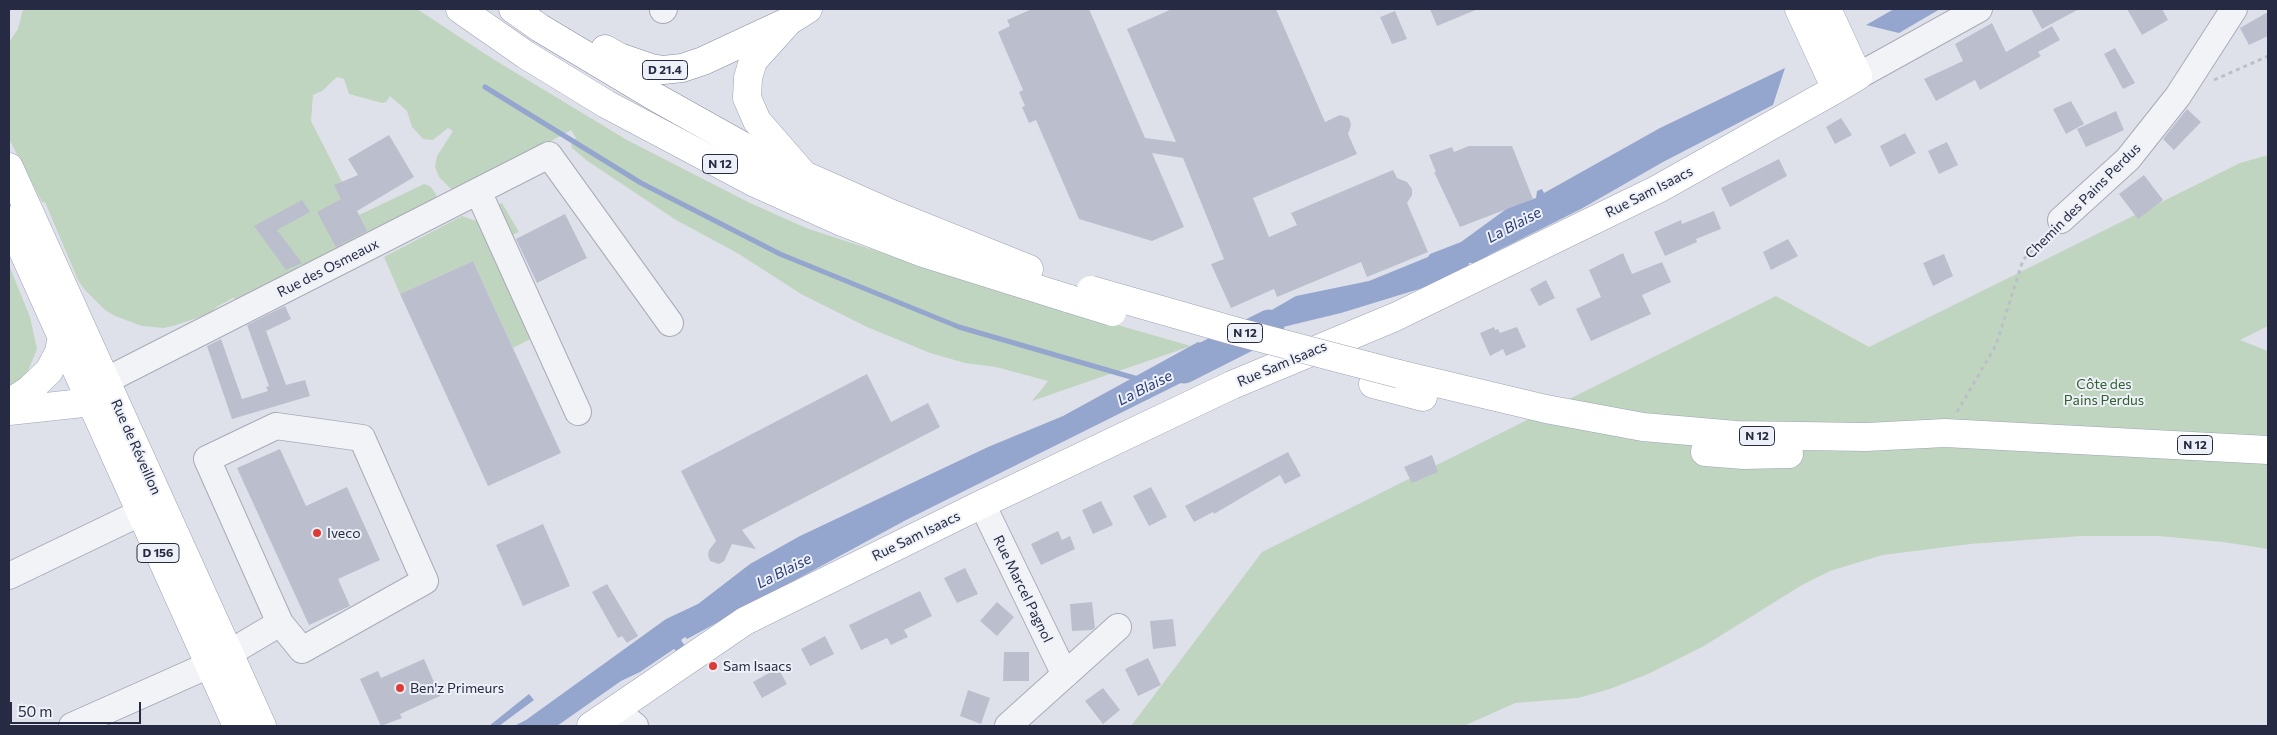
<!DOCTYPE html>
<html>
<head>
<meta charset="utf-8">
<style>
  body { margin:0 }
  #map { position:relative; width:2277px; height:735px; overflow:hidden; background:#dfe1ea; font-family:Commissioner,sans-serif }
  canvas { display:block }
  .frame { position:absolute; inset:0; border:10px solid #262b43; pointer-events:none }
  .scale { position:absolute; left:10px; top:702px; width:131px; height:22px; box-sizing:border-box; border:2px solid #262b43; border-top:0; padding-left:6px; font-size:15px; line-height:18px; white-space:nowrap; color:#262b43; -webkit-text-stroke:4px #eef0f7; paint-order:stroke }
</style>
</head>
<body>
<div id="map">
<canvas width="2277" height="735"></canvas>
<div class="frame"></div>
<div class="scale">50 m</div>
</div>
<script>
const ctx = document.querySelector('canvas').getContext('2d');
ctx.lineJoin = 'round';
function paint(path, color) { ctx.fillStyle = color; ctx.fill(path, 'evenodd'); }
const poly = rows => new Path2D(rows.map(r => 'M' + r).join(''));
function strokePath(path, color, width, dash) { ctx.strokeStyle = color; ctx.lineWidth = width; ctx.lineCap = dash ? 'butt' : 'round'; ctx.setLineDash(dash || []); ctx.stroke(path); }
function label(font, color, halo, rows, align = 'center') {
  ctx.font = font + ' Commissioner,sans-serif'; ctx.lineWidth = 4; ctx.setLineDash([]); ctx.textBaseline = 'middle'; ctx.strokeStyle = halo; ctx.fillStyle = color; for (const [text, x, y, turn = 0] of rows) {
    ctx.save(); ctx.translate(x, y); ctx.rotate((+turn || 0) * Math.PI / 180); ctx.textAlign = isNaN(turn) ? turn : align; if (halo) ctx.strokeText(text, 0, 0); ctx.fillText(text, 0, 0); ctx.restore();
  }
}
const green = poly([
  [23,9,417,9,493,59,627,140,748,202,806,228,992,289,1191,346,1032,401,1048,381,996,367,965,363,930,353,867,327,801,294,739,254,676,220,586,160,572,148,571,144,576,138,571,130,464,189,453,190,449,187,439,177,435,167,437,156,453,131,448,128,433,140,423,139,412,127,407,111,390,96,386,102,382,103,349,94,344,79,337,77,322,91,313,95,311,121,359,215,424,184,430,186,436,194,436,199,239,300,233,298,218,306,209,314,173,326,163,328,142,326,115,316,105,310,84,289,78,280,45,202,42,202,9,139,9,42,18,29],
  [2268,155,2268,326,2240,340,2268,351,2268,549,2223,542,2158,536,2081,536,1970,544,1883,555,1830,571,1802,585,1704,646,1648,674,1610,689,1578,698,1515,703,1464,726,1131,726,1262,552,1776,296,1869,347,2240,163],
  [502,203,519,232,508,237,497,205],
  [462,216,479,222,536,336,513,348,473,261,400,294,384,257],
  [9,265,30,317,37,349,26,376,9,392]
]);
const water = poly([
  [1894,9,1940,9,1899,33,1866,25],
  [1785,68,1773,105,1663,162,1581,209,1489,255,1479,263,1469,263,1468,267,1429,286,1341,313,1283,327,1277,331,1249,323,1296,296,1369,281,1428,257,1430,254,1461,242,1509,207,1536,198,1537,191,1542,189,1544,193,1660,128],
  [1198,342,1239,354,906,520,687,639,685,637,681,640,685,646,676,651,674,649,640,672,621,681,557,726,514,726,526,720,666,619,698,604,750,564,800,536,988,447,1063,416],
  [529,694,534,700,499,726,489,726]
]);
const stream = poly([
  [485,87,641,183,780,254,959,327,1138,379]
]);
const river = poly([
  [1184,368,1269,325]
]);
const building = poly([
  [1032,9,1089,9,1145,138,1176,142,1127,29,1172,9,1276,9,1325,122,1340,115,1349,118,1351,125,1348,134,1357,154,1253,198,1269,237,1297,225,1291,213,1393,170,1397,178,1407,182,1412,189,1412,195,1407,203,1428,252,1367,277,1361,262,1277,297,1274,289,1231,308,1211,264,1224,259,1183,158,1152,153,1184,227,1152,241,1079,219,1036,120,1029,123,1022,107,1025,106,1019,92,1023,90,998,32,1010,26,1007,20],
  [1430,9,1478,9,1437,26],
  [2031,9,2079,9,2042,29],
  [2127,9,2162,9,2168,20,2142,35],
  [1395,11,1407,39,1392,44,1380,17],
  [2268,12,2268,36,2249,45,2240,28],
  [1992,23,2006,52,2052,26,2060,40,2038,52,2041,56,1980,90,1975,80,1936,101,1924,79,1963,61,1955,44],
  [2115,48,2135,83,2123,89,2104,54],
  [2071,101,2084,124,2066,134,2053,109],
  [2187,109,2201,122,2174,150,2163,139],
  [2116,111,2124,130,2086,147,2077,129],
  [1841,118,1852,135,1835,144,1826,127],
  [1905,133,1916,153,1890,167,1880,146],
  [389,135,414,177,357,211,367,231,336,247,317,212,341,199,334,185,358,175,348,159],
  [1947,142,1958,165,1939,174,1928,151],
  [1469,146,1512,146,1533,199,1460,227,1434,172,1436,172,1429,155,1452,147,1454,152],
  [1779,159,1787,176,1730,207,1721,188],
  [2144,175,2163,200,2138,219,2119,194],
  [302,200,310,212,277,230,302,263,286,270,254,226],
  [1714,211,1721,229,1696,239,1697,242,1665,256,1654,232,1681,220,1682,224],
  [565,214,587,258,537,283,516,239],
  [1788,239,1798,256,1771,270,1763,252],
  [1623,253,1632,274,1662,262,1671,282,1642,295,1651,314,1591,341,1576,309,1601,297,1589,270],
  [1944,254,1953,276,1933,286,1923,263],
  [473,261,561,453,488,486,400,294],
  [1546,280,1555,298,1539,306,1530,289],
  [285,306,291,319,266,331,286,385,305,380,310,396,232,419,207,346,221,339,242,399,268,391,266,387,269,386,247,325],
  [1494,327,1495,330,1498,329,1500,333,1517,327,1526,347,1506,356,1503,349,1490,356,1480,333],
  [867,374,891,422,928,403,940,427,742,530,756,549,732,544,724,561,719,564,710,561,708,555,709,550,716,541,681,471],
  [280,449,306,506,347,487,380,560,338,579,350,606,309,625,237,468],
  [1288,452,1301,476,1285,484,1280,475,1214,514,1213,512,1194,522,1185,506],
  [1432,455,1438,472,1412,483,1404,467],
  [1151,487,1167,517,1149,526,1133,496],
  [1101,501,1113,525,1093,534,1082,510],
  [543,524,570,586,523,606,496,545],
  [1058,531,1062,540,1070,536,1075,549,1041,565,1031,544],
  [965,568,978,594,957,603,944,578],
  [607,584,638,636,627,643,622,636,618,638,592,592],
  [920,591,932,616,904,630,908,637,899,641,891,645,887,638,861,650,849,625],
  [997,602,1014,617,997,636,980,621],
  [1092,602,1095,628,1092,630,1072,631,1070,604],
  [1173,619,1176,646,1153,649,1150,621],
  [825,636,834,654,810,666,801,649],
  [1004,652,1029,652,1029,681,1003,681],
  [1148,658,1161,685,1138,696,1125,669],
  [424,659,440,696,400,714,402,718,381,726,360,679,378,671,381,678],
  [778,668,787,684,762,698,753,682],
  [1103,688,1120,710,1103,724,1085,701],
  [968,690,990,698,981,724,960,716]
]);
const path = poly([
  [2214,80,2268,56],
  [1957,412,1996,345,2023,260,2047,235]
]);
const minor = poly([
  [663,10,664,9],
  [1858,76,1979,9],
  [478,191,578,412],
  [2061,220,2128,159,2178,96,2234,9],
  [107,380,549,155,670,323],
  [982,504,1065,675],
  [9,576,140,513],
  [615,710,635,726],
  [72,726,209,665,280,623,207,459,276,426,362,438,425,581,302,650,280,623],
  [1008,726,1118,627]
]);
const major = poly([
  [460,9,526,55,606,104,753,182,842,222,923,253,1070,299],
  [808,9,789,21,753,61,748,78,747,98,757,121,804,175,892,214,1029,269],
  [1799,9,1836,89],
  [9,167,262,726],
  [9,220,237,726],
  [1399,374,1546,409,1643,427,1736,435,1866,437,1945,433,2268,450],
  [1373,384,1423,397],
  [9,403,29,390,49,371,59,352,62,336],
  [9,411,83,403,90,401,101,387],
  [1705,452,1744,455,1789,454],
  [591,726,745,621,982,504,1232,385,1395,317,1658,189,1836,89,1858,76,1827,9]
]);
const highway = poly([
  [513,9,540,28,657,98,757,154,804,175],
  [605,49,619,57,651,68,663,70,682,68,703,61,789,21]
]);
const majorBridge = poly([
  [1091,290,1238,332,1399,374],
  [1070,299,1112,312]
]);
const markers = [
  [317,533,5,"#dd3b35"],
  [713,666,5,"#dd3b35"],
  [400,688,5,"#dd3b35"]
];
const shields = [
  [665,70,45],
  [720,164,35],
  [1245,333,35],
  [1757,436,35],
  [2195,445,35],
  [158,553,42]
];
const shieldNames = [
  ["D 21.4",665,70],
  ["N 12",720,164],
  ["N 12",1245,333],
  ["N 12",1757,436],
  ["N 12",2195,445],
  ["D 156",158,553]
];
const streetNames = [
  ["Rue Sam Isaacs",1649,192,-27],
  ["Chemin des Pains Perdus",2083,201,-45],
  ["Rue des Osmeaux",328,268,-27],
  ["Rue Sam Isaacs",1282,364,-23],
  ["Rue de Réveillon",136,447,66],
  ["Rue Sam Isaacs",916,536,-26],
  ["Rue Marcel Pagnol",1023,589,64]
];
const parkNames = [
  ["Côte des",2104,384],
  ["Pains Perdus",2104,400]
];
const poiNames = [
  ["Iveco",327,533],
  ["Sam Isaacs",723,666],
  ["Ben'z Primeurs",410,688]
];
const waterNames = [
  ["La Blaise",1514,225,-28],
  ["La Blaise",1145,388,-27],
  ["La Blaise",784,571,-27]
];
paint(green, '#c0d5bf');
paint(water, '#95a6ce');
strokePath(stream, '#95a6ce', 5);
strokePath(river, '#95a6ce', 31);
paint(building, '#bbbecd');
strokePath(minor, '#a8aab8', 28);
strokePath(major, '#9ca2b7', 29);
strokePath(highway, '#848aa2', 29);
strokePath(path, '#bdbfc8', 3, [4, 4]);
strokePath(minor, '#f2f3f7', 26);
strokePath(major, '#fff', 28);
strokePath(highway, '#fff', 28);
strokePath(majorBridge, '#9ca2b7', 29, []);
strokePath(majorBridge, '#fff', 28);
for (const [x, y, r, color] of markers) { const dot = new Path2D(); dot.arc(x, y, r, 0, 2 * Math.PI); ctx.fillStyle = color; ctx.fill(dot); strokePath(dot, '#eef0f7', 2); }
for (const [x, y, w] of shields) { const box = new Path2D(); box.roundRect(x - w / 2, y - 9.5, w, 19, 4); ctx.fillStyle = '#eef0f7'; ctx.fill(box); strokePath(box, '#262b43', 1); }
label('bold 12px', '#262b43', null, shieldNames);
label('14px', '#262b43', '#eef0f7', streetNames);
label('14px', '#316031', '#eef0f7', parkNames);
label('14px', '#262b43', '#eef0f7', poiNames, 'left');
label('italic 15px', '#2b407b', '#eef0f7', waterNames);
</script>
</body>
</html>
